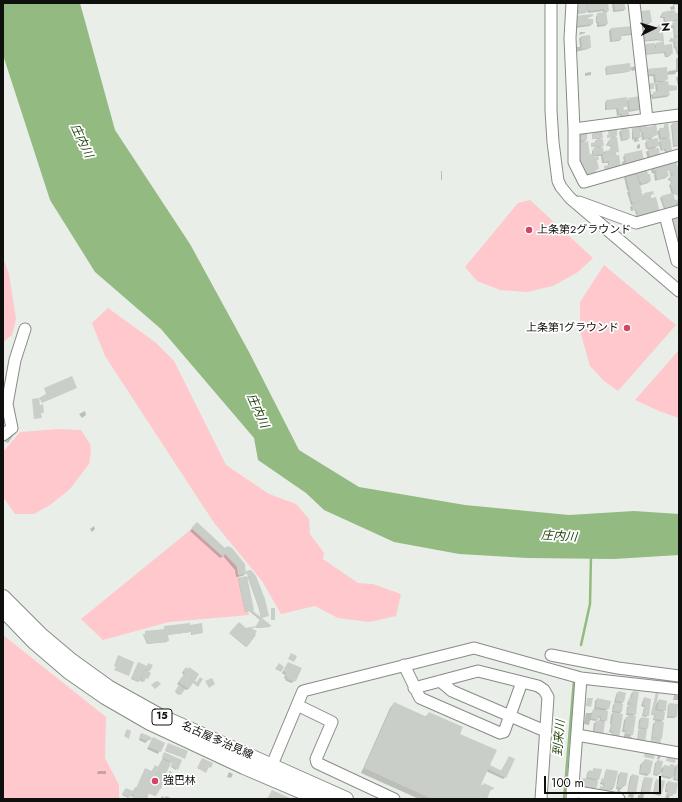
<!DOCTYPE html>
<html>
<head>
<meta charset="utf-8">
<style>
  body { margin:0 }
  #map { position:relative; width:682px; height:802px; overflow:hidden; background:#eaeee8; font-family:Jost,sans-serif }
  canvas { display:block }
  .frame { position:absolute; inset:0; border:4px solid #0f100e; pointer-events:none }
  .north { position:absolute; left:634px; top:8px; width:40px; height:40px; -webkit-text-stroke:3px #fff; paint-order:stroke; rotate:85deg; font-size:11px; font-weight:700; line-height:16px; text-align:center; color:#0f100e }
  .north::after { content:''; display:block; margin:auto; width:14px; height:18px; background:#0f100e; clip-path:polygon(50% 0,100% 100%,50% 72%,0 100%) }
  .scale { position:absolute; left:544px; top:776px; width:117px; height:18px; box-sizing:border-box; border:2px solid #0f100e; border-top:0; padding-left:5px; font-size:12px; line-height:14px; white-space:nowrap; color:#0f100e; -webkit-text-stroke:3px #fff; paint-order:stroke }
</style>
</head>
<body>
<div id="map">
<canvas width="682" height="802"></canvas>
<div class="frame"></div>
<div class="north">N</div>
<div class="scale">100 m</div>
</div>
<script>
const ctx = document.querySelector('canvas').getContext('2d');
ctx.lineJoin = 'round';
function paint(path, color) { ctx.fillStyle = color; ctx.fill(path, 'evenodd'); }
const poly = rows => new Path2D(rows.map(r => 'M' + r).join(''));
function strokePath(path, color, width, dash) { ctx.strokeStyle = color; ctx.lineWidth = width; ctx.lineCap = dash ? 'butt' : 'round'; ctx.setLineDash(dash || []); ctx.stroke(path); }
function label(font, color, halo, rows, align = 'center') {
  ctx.font = font + ' Jost,"Noto Sans JP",sans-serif'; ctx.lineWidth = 3.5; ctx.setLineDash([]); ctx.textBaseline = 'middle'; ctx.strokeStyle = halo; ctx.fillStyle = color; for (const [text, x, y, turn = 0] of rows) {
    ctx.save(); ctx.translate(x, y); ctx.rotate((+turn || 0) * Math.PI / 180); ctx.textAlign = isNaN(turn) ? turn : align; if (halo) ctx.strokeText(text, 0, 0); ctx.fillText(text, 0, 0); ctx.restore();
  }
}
const green = poly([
  [530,200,593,258,578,272,553,286,527,292,500,290,477,281,465,267,518,203],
  [3,257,9,274,16,319,12,335,3,342],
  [604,265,676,325,618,391,604,381,590,366,580,331,580,302],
  [108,308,155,342,174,361,226,465,269,494,296,504,309,519,310,534,324,553,323,559,358,583,373,584,401,594,396,616,369,622,338,618,315,606,281,614,262,581,215,524,201,503,105,356,92,323],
  [679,350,679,418,659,411,635,400],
  [59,429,81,430,90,444,91,451,89,464,70,489,50,505,34,514,15,514,3,497,3,452,20,432],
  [194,527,236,563,249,615,169,622,103,640,81,619],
  [3,635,106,717,105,758,119,785,119,799,3,799]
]);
const water = poly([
  [3,3,80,3,115,130,190,244,249,352,299,450,359,487,465,505,569,515,634,511,679,514,679,555,614,559,527,558,459,554,394,542,324,510,306,493,258,460,254,438,161,329,95,272,50,200,3,55]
]);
const shadow = poly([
  [591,3,607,3,608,11,606,13,607,24,605,26,597,27,597,23,596,23,596,16,598,14,603,13,603,11,588,13,588,10,585,13,577,14,577,12,575,12,576,6],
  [612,3,624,3,625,9,623,11,613,12],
  [673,3,679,3,679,11,678,5,674,5,675,9,671,10,670,7,673,6],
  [663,12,679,14,679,21,664,23,663,18,660,18,660,17],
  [638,14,651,22,649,24,640,25],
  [592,16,584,20,592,24,590,26,575,28,574,19],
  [679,23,679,54,677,55,675,48,674,49,673,42,670,42,669,40,674,39,673,28,671,28,671,26,673,24],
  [658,26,661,40,640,42,652,28,656,28],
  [632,27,633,33,631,35,620,36,621,39,619,41,610,42,609,31,611,29],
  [580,32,585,32,585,33,579,35],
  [581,37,590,47,588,49,575,52,575,47,580,47,579,38],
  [656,44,664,46,672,53,668,57,665,57,664,53,644,55,643,47,645,45,654,46],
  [678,57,679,57,679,72,676,72,675,74,666,75,667,79,663,83,668,88,676,90,668,91,669,95,667,97,652,99,651,95,656,92,655,85,659,82,654,83,653,76,644,77,644,72,666,74,669,71,676,70,676,59],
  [637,66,636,70,632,71,631,69,628,72,606,75,605,68,607,67,630,68,632,67],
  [591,72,591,75,585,76,585,73],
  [678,76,679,76,679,90,676,78],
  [629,99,641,109,639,110,628,112,621,120,620,115,617,116,616,109,605,110,605,103,606,101,626,101],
  [627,106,628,110,623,111,622,108],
  [673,124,679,127,679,146,673,147,671,125],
  [665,125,669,137,666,140,671,150,666,154,664,150,661,151,659,144,654,149,658,149,648,160,646,152,650,149,646,149,645,143,649,139,642,140,641,132,639,133,640,137,637,140,639,140,639,141,634,142,634,139,632,140,632,129,640,126,646,129,657,132,660,129,663,129],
  [658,133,659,140,662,139,657,144,650,141,653,136],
  [608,130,616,136,614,139,618,151,615,153,620,168,608,171,608,163,602,163,601,156,594,156,598,168,592,174,585,176,575,147,580,142,576,142,576,136,586,140,583,143,589,157,592,157,592,151,596,147,591,147,591,145,595,143,595,141,598,139,592,139,592,134,602,138,599,140,602,146,600,148,603,152,608,151,611,148,610,146,607,146,607,143,612,137,607,138,609,135],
  [622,130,629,138,627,140,621,141,619,132],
  [640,144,640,148,637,149,637,145],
  [625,155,643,160,623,167,622,162,624,161,623,157],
  [666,165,679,173,679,197,677,194,673,194,675,201,679,200,679,208,665,212,660,198,662,197,672,195,669,185,671,184,670,180,668,181,668,179,671,177,669,170,666,171,667,176,666,178,655,181,654,175,655,174,652,173,651,170,654,168],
  [441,171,442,171,442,180,441,180],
  [637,171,650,181,648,183,639,186,642,198,644,194,650,195,650,198,658,209,635,220,634,217,636,215,635,210,631,211,630,207,633,205,631,205,627,192,629,191,627,190,624,177],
  [85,411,86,415,82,418,79,414],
  [10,435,13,436,8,443,5,442],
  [197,523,245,573,247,572,268,615,261,618,258,606,248,578,247,579,252,611,270,627,256,628,260,620,249,611,245,612,238,579,248,577,248,575,246,573,243,576,236,577,235,570,223,556,220,558,190,531],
  [94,526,95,529,92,532,90,529],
  [240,624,255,635,246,647,230,634],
  [189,626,202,633,191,635,191,632,167,635,167,642,147,644,143,635,145,635,146,632,164,630,165,627],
  [288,663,295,681,291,683,285,680,286,679,284,678,285,675,282,673],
  [138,664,147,667,151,665,148,672,147,678,145,678,143,682,139,680,138,682,131,679],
  [184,670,198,674,188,689,186,690,184,689,179,695,175,692,180,686,177,684,184,675,182,673],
  [633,692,637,704,635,706,635,714,632,717,632,734,630,737,632,737,631,742,623,741,625,732,622,732,624,720,629,715,626,715,627,707,629,705,627,705,628,701,630,699,631,694],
  [617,693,623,702,621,704,621,712,619,714,622,714,611,738,612,733,609,732,611,725,610,724,611,715,613,713,612,712,613,705,615,703,614,703,616,695],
  [656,693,656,704,659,700,665,710,662,713,664,713,663,720,660,723,660,739,651,739,653,724,656,721,653,720,654,715,651,715],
  [674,695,679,696,678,700,673,700],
  [644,698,648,715,646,717,642,716,644,707,641,706,643,700],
  [597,699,608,709,605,711,606,720,592,736,594,723,596,722,599,722,600,718,598,718,596,721,590,720,589,725,584,724,586,713,591,713,594,710,595,701],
  [394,703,425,717,429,713,459,734,489,766,501,771,509,757,505,777,503,779,486,771,480,785,493,788,490,790,486,799,419,799,361,773,390,708],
  [670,704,676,717,674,718,667,718,668,705],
  [641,718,647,728,637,743,638,731,640,729,638,729,639,720],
  [140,736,150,739,145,743,139,740],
  [679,737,679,751,677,751],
  [153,738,164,743,158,754,147,749],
  [168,745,184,758,165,751],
  [164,754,181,760,176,770,171,767,173,763,170,762,163,777,164,785,162,785,155,796,148,793,146,799,132,799,133,797,130,795,128,798,122,795,125,789,132,792,151,772,155,766,158,767,163,759,162,758],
  [658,756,661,756,658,761,660,770,664,766,674,766,673,769,677,765,679,765,678,781,673,780,674,775,670,779,661,777,662,772,657,776,653,775,655,763,659,760,657,759],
  [645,760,651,761,649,774,647,776,639,774,640,765],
  [594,769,598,779,596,782,597,787,595,788,580,789,582,781,583,779,586,780,587,773,589,771,592,772],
  [607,770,613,788,612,790,603,788,603,785,600,784,601,781,604,779,605,772],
  [98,771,106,771,106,774,97,774],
  [170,771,172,772,170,777,167,776],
  [229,772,233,774,231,778,227,777],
  [620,773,625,785,619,791,621,791,620,795,615,795,618,789,616,789,618,775],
  [632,775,635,792,633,794,634,794,633,798,628,797,629,793,627,793,630,777],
  [645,778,650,792,648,794,644,794,643,799,638,799,638,795,640,795,643,780],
  [657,780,661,794,660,796,653,794,655,782],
  [668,782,675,793,669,797,669,799,664,799,665,799,667,792,665,792,666,784],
  [162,796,165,798,166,796,173,799,163,799,161,798]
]);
const stream = poly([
  [581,645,590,604,591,556],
  [564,799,574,680]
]);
const building = poly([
  [586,3,588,12,579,13,579,11,577,11,576,5],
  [587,3,608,3,609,11,606,11,608,24,599,25,599,22,597,22,597,13,605,12,604,9,590,11,589,9,588,10],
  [614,3,624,3,626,9,615,10],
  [650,10,652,22,641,24,640,11],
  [674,10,676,13,679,13,679,19,667,22,665,21,665,17,662,17,661,14,663,13,663,12],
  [593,14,593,16,588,18,588,19,593,19,593,24,577,26,575,16],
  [679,20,679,35,675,36,674,26,673,26,672,23],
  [662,24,664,41,659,41,658,39,642,41,641,31,651,29,651,27,658,27,658,25],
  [633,26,634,33,621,35,622,39,612,41,611,28],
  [590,35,591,48,582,49,581,36],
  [676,37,679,37,679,51,677,51,677,47,675,47,675,42,670,42,670,38,675,38,676,39],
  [664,41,664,45,672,44,673,54,671,54,671,55,666,56,666,52,645,54,645,44,655,43,655,48,656,48,656,43],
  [630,63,631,71,607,74,606,66],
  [667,67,668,79,665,81,656,81,655,74,646,75,646,69],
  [668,81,669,86,669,85,677,86,677,90,669,91,670,95,653,97,653,92,658,91,657,84,654,85,654,89,649,89,647,84],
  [641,96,642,109,630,110,628,98],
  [627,97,628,106,623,107,624,110,628,109,630,118,622,119,622,114,619,114,618,108,607,109,606,100],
  [679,122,679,145,674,145,672,123],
  [668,123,670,137,661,138,659,128,665,128,664,124],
  [646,124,647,127,653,126,653,125,656,124,658,135,654,136,654,137,644,139,643,132,641,133,640,125],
  [639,126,641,137,634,138,632,128],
  [614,128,614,130,617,130,617,136,607,138,607,135,609,134,609,129],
  [626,128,627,129,629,129,630,138,622,140,621,129],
  [602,131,603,138,592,139,593,133],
  [587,133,587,140,578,141,576,134],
  [617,137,619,152,605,154,605,151,610,150,610,148,612,146,610,145,606,146,606,144,609,143,610,138],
  [658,138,659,146,647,148,646,140],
  [670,138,672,150,670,151,670,153,668,153,666,149,662,150,660,140],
  [603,139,604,146,591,147,591,143,596,142,595,140],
  [588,141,590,156,590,154,593,154,593,148,603,147,604,154,616,153,616,155,619,155,621,167,608,169,609,171,605,172,604,166,609,165,609,161,604,162,603,154,593,155,594,157,598,156,599,160,597,160,599,169,595,170,597,175,593,176,593,174,584,176,578,157,580,157,578,143],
  [659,148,660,156,650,158,648,149],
  [642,150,644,161,627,164,626,163,624,154],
  [676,161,679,171,679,197,678,198,677,195,675,195,673,192,670,183,672,182,669,177,673,176,672,173,670,174,669,171,671,169,667,170,669,176,657,180,656,171,654,171,653,167],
  [646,167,648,174,650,174,651,181,642,184,641,182,640,182,636,171],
  [635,170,642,192,638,194,642,193,643,196,644,196,644,193,653,191,654,194,651,195,651,198,656,197,659,209,659,211,650,214,649,212,648,213,649,216,637,219,636,214,638,214,636,209,633,210,632,204,642,201,632,203,632,200,631,201,629,189,630,189,629,188,625,174],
  [672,193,673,193,675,200,679,199,679,202,676,203,677,207,666,210,661,196],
  [679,214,679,243,676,244,667,218],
  [72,376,77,388,42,403,39,398,46,394,44,388],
  [39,398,40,405,43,404,44,413,41,413,42,418,34,419,32,399],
  [197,522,225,548,227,546,232,548,245,564,246,574,238,575,237,567,225,554,223,557,191,528],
  [251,570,256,576,265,599,269,616,262,618,272,626,251,628,257,631,255,634,256,635,247,647,229,633,239,622,246,628,256,626,260,619,250,611,245,612,238,578,247,576,254,610,253,611,261,617,258,605,246,571],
  [271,608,275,608,275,620,271,620],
  [190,623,190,625,202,623,203,633,192,634,191,632,168,635,169,641,148,644,144,637,143,634,145,634,145,631,164,629,164,626],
  [291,653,297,656,294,662,288,659],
  [118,655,134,662,129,676,114,670,116,667,114,666],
  [138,662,147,666,148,663,153,665,150,671,146,670,146,668,139,682,131,678],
  [288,662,302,668,296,681,294,681,294,682,286,678,287,677,285,676,286,673,283,671],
  [279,663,284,667,281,672,275,669],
  [186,667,188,669,189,667,199,674,195,681,197,682,200,677,203,679,198,687,193,683,189,689,178,682,185,673,183,671],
  [145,670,151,673,148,679,146,678,144,682,141,680],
  [212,678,215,684,209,688,205,681],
  [156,681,157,682,158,681,161,684,155,689,151,685],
  [179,685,185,689,181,695,175,691],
  [619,691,626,693,624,702,616,701,617,692,619,692],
  [633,691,639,692,637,705,628,703,629,698,632,698],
  [656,692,659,692,655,710,665,712,664,720,654,719,655,715,651,714],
  [644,697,651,699,649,716,643,715,645,705,643,705],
  [587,698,593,698,591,707,586,706],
  [597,698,611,701,609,709,596,707],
  [659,699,667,701,666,711,657,709],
  [394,702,427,717,429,712,463,727,460,734,497,750,490,765,502,771,509,756,515,759,506,778,488,769,481,785,483,785,484,783,494,788,493,790,491,789,487,799,432,799,364,768],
  [615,702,623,704,622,712,613,711],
  [669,703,678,704,677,717,668,716],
  [629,704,637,705,636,715,627,713],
  [593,709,608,711,607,721,601,720,601,716,599,716,598,720,591,718],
  [613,712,623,714,619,738,612,737,613,731,611,731],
  [628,715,636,716,633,735,625,734,626,730,624,730,626,717,628,717],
  [641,717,649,718,648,729,639,727],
  [596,720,605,722,603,736,594,735],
  [655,721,664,722,662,739,652,737],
  [639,728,647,730,645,742,638,741],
  [127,729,131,731,129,739,124,736],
  [142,733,149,736,152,738,151,740,148,739,147,741,140,738,140,734,141,734],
  [153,737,165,743,161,752,148,747],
  [651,738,661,739,660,746,650,745],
  [168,743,188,751,185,759,165,750],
  [164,752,182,760,178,770,171,766,172,762,162,758],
  [645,752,655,754,654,759,644,757],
  [667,756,676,757,675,763,666,761],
  [202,758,213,763,211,768,209,767,206,773,197,768],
  [162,759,171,763,165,776,152,771,155,765,158,767],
  [645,759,653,761,650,774,640,773,642,762,644,762],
  [657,760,663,761,660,775,654,774],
  [670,764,675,765,673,778,662,775,664,765,670,766],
  [677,764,679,764,679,779,675,779],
  [145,768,168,778,165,785,163,784,161,789,160,789,156,796,149,793,147,799,132,799,134,795,132,794,130,798,122,794,126,788,133,791,135,787,136,788],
  [593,768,602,769,599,780,587,777,589,770,593,771],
  [606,769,618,771,614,788,610,788,609,794,599,792,600,786,604,787,604,783,601,783,602,778,605,779],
  [620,772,628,773,626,786,623,785,622,788,617,787],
  [632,774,639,776,636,793,628,791],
  [644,777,653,778,650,793,642,791],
  [583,778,598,781,597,787,595,787,594,790,581,788],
  [656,779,665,781,662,794,654,793],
  [668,781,678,783,676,794,673,793,673,796,667,795,668,790,666,790],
  [272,790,292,799,267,799]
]);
const minor = poly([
  [551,3,551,110,553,142,558,181,561,187,570,198,679,291],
  [572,3,570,38,574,129,574,162,584,182,679,155],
  [634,3,647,119],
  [574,129,679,115],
  [579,202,636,223,679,211],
  [665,215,677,261,679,262],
  [3,435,12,428,7,404,15,360,25,329],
  [551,655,618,668,679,676],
  [404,665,420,698,500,733,504,732,522,682],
  [440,681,452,691,545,731],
  [414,688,478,671,538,686,544,690,548,697,541,799],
  [297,705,332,722,316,759,317,763,394,799],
  [577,735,679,753],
  [269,772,303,691,474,648,581,678],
  [572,791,619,799],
  [572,799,581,678,679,689]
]);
const major = poly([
  [3,597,40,634,72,661,108,687,160,716,346,799],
  [7,614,34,642,69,672,105,697,150,723,244,767,319,799]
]);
const markers = [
  [529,230,4,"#d44463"],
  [627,328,4,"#d44463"],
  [155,781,4,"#d44463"]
];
const shields = [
  [162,717,20]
];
const shieldNames = [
  ["15",162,717]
];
const poiNames = [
  ["上条第2グラウンド",537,230],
  ["上条第1グラウンド",619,328,"right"],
  ["強巴林",163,781]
];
const streetNames = [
  ["名古屋多治見線",217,741,24]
];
const waterNames = [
  ["庄内川",81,141,65],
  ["庄内川",257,411,66],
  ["庄内川",559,537,4],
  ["到来川",560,738,-85]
];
paint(green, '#fec8cd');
paint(water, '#93bb81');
paint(shadow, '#0003');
strokePath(stream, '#93bb81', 2.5);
paint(building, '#cacec8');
strokePath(minor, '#888c86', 13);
strokePath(major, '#888c86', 16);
strokePath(minor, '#fff', 11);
strokePath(major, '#fff', 14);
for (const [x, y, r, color] of markers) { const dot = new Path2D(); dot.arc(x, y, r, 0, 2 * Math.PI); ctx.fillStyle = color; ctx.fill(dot); strokePath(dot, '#fff', 1.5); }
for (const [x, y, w] of shields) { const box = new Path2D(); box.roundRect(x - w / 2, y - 8, w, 16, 3); ctx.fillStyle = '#fff'; ctx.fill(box); strokePath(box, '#0f100e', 1); }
label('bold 10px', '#0f100e', null, shieldNames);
label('11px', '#0f100e', '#fff', poiNames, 'left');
label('11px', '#0f100e', '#fff', streetNames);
label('italic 12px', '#193d00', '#fff', waterNames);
</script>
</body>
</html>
